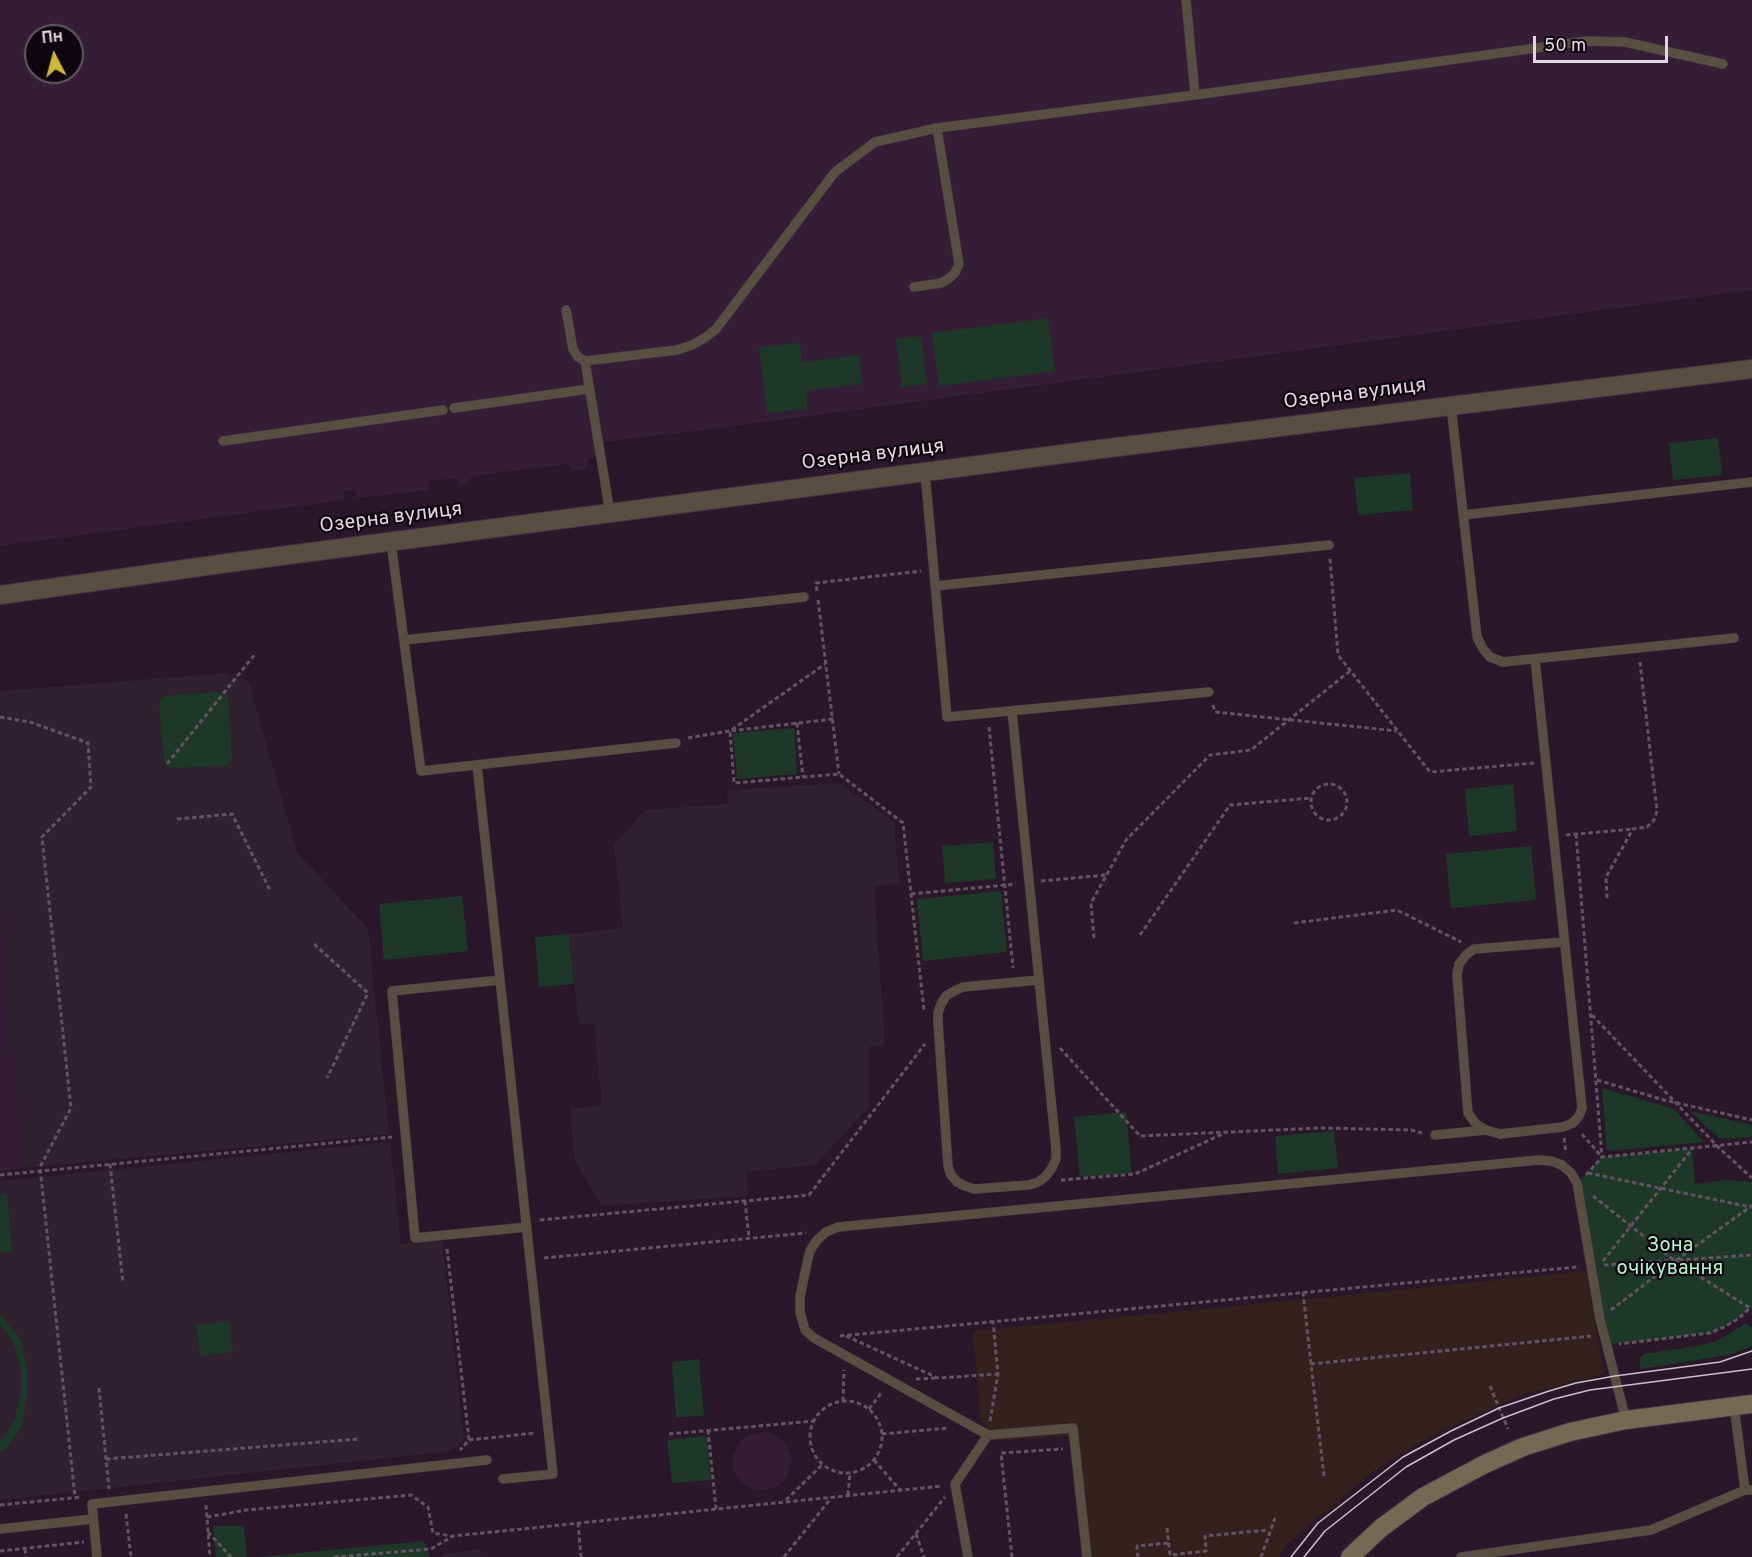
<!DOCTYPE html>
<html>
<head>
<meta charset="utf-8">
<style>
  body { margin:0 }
  #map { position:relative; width:1752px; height:1557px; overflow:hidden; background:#2a182a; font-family:Overpass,sans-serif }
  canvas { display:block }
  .north { position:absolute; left:24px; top:24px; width:60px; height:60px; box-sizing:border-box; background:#0e060e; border:2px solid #635963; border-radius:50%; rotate:354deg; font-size:16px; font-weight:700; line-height:24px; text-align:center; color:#e3d6e2 }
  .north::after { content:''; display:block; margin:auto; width:21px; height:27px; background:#ceb837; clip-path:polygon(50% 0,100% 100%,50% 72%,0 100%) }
  .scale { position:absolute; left:1533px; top:36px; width:135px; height:27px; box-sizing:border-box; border:3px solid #e3d6e2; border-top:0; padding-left:8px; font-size:18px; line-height:21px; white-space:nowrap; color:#e3d6e2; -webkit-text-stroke:4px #0e060e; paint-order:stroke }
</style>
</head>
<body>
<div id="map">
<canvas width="1752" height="1557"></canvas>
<div class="north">Пн</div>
<div class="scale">50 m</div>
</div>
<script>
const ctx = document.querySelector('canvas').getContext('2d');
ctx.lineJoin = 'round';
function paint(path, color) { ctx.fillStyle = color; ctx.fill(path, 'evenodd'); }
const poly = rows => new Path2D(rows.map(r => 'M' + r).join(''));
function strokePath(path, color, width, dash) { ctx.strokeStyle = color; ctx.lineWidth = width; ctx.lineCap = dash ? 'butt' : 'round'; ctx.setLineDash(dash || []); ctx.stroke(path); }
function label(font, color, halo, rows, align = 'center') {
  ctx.font = font + ' Overpass,sans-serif'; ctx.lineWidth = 4.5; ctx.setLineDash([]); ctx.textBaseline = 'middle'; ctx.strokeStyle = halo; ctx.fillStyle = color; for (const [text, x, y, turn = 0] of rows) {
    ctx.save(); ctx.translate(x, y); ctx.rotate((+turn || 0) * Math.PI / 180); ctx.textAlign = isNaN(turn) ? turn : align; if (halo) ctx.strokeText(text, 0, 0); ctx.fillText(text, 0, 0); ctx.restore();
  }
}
const commercial = poly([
  [1586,1271,1604,1374,1524,1394,1431,1436,1375,1470,1287,1544,1278,1557,1082,1557,1068,1436,996,1441,980,1418,973,1331,1310,1299]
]);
const built = poly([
  [0,0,1752,0,1752,290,712,429,596,443,598,457,588,458,587,469,572,471,567,464,473,476,466,484,459,486,457,478,429,481,430,490,358,498,354,490,344,491,344,500,0,546],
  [36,36,72,36,72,72,36,72],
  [0,905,23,1168,0,1171],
  '733 1461a29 29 0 1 1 58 0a29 29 0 1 1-58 0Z'
]);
const education = poly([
  [226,673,249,682,297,852,368,929,389,1134,23,1168,0,905,0,691],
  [840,783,894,822,899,884,874,887,885,1045,869,1047,870,1106,815,1165,746,1172,748,1196,602,1206,575,1161,570,1109,602,1105,594,1024,579,1025,569,934,623,928,614,844,646,810,728,804,727,790],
  [390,1142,401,1244,442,1240,464,1439,456,1448,444,1452,0,1500,0,1181],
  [480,1549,481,1557,443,1557,443,1554]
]);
const green = poly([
  [1048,318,1055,371,939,386,932,333],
  [921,336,927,384,902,387,896,339],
  [800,343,802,362,859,355,862,384,806,391,807,409,767,413,759,347],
  [1718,438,1722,475,1673,480,1669,443],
  [1410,473,1413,510,1358,515,1354,478],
  [218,692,228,697,232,759,225,766,170,768,164,761,159,703,164,696],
  [794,728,797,774,737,779,733,733],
  [1513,784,1517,831,1469,836,1465,789],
  [993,842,996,879,945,883,942,846],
  [1531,846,1536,900,1451,908,1446,854],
  [1001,891,1007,952,923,961,917,899],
  [462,896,468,951,384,960,379,904],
  [569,934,574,984,539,987,535,937],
  [1602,1088,1674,1109,1704,1142,1607,1151],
  [1690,1111,1752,1125,1752,1137,1720,1139],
  [1126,1112,1132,1173,1080,1177,1074,1117],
  [1334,1131,1338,1168,1278,1174,1275,1136],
  [1692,1149,1695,1184,1726,1180,1752,1182,1752,1310,1750,1308,1738,1319,1724,1327,1710,1333,1607,1345,1577,1183,1602,1157],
  [7,1194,12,1252,0,1253,0,1195],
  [0,1314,20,1339,27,1367,27,1397,22,1426,7,1449,0,1452,0,1440,6,1436,15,1417,21,1393,21,1369,13,1342,0,1325],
  [229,1321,233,1352,200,1356,197,1325],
  [1746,1323,1752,1328,1752,1346,1735,1353,1716,1357,1640,1369,1640,1358,1644,1354,1702,1345,1719,1340],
  [699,1359,704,1416,676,1417,672,1362],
  [707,1436,711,1480,672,1483,667,1440],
  [213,1526,244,1526,247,1557,216,1557],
  [424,1541,430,1557,258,1557]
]);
const path = poly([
  [1330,559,1338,655,1430,772,1534,763],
  [817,591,816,583,921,571],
  [818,600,839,774],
  [1213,705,1215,712,1397,731],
  [0,717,30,722,88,743,91,787,42,837,71,1108,40,1167,75,1497],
  [833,719,730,731,734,783,839,774,903,823,924,1010],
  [797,723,803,777],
  [989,727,1013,968],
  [688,738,730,731,825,664],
  [167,764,255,654],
  '1311 802a18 18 0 1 1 36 0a18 18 0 1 1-36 0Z',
  [177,819,232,814,271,892],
  [1576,834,1602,1157],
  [1566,835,1633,829],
  [1041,881,1106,875],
  [911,894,1016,884],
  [1607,898,1606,877,1633,829,1647,827,1654,820,1657,811,1640,662],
  [1294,923,1397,910,1461,942],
  [1140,935,1230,805,1311,798],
  [1094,938,1091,903,1126,840,1210,755,1251,750,1350,671],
  [314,944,368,993,327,1078],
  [1592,1015,1717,1146,1752,1178],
  [1060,1048,1140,1136,1320,1128,1411,1130,1422,1133],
  [1597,1080,1664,1100,1752,1120],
  [1582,1134,1601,1156],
  [1564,1138,1566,1153],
  [110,1164,123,1283],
  [1588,1173,1750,1207,1752,1205],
  [0,1175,392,1137],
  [1586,1175,1602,1157,1752,1142],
  [1061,1180,1135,1174,1225,1133],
  [1593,1196,1675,1261,1750,1308,1738,1319,1724,1327,1710,1333,1619,1344],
  [745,1201,749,1238],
  [540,1220,809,1195,925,1044],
  [447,1249,469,1440,460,1450],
  [544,1258,806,1233],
  [1603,1261,1692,1149],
  [1604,1265,1752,1255],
  [1303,1292,1311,1364],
  [1611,1310,1675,1261,1750,1207],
  [840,1336,1577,1267],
  [846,1336,938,1378,998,1374],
  [916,1379,936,1378],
  [1490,1386,1508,1429],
  [99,1388,109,1489],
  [843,1401,844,1370],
  '810 1437a36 36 0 1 1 72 0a36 36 0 1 1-72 0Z',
  [869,1409,882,1392],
  [990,1421,998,1374,993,1321],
  [708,1430,716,1509],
  [669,1434,814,1421],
  [882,1434,949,1428],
  [469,1440,536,1433],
  [106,1459,359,1439],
  [874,1460,900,1490],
  [1324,1476,1311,1364,1591,1336],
  [848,1495,850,1473],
  [786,1500,823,1464],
  [0,1505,82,1497],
  [206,1505,210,1557],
  [126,1514,131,1557],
  [207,1517,247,1510,411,1495,428,1507,433,1533,451,1536],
  [578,1523,581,1557],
  [1167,1528,1170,1555,1206,1551,1205,1536,1268,1530],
  [208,1532,231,1557],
  [916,1534,924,1557],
  [25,1549,26,1557],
  [0,1551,84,1542],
  [334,1557,431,1549,453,1536,942,1486],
  [784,1557,832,1497],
  [897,1557,945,1497],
  [1012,1557,1001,1453,1063,1449],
  [1138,1557,1137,1546,1169,1543],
  [1261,1557,1275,1518]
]);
const service = poly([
  [1186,0,1195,95],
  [914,287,941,283,948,279,955,273,959,264,937,128],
  [566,310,573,349,578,357,585,361,610,513],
  [585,361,677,350,692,345,706,337,716,329,835,172,875,142,937,128,1195,95,1587,41,1625,42,1723,64],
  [1451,406,1477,637,1483,649,1490,657,1503,662,1734,638],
  [454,408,589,389],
  [223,441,443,410],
  [925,472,947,717,1209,692],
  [1463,515,1752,482],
  [391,542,421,771,676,743],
  [935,586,1329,545],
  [404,640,804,597],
  [1535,659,1582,1108,1579,1116,1573,1123,1563,1127,1500,1134,1486,1130,1476,1124,1468,1113,1457,975,1459,964,1466,955,1474,949,1564,942],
  [1012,711,1056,1149,1056,1159,1052,1168,1046,1176,1038,1182,1029,1185,974,1189,965,1186,957,1182,951,1175,948,1166,938,1022,938,1013,941,1004,946,996,954,991,963,987,1039,980],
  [477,765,553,1474,503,1479],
  [500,980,392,991,415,1238,527,1227],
  [1435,1135,1486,1130],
  [1734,1406,1745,1490],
  [0,1529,93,1519],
  [97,1557,92,1504,487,1460],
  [968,1557,955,1484,988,1435],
  [1087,1557,1073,1428,988,1435,814,1338,805,1330,800,1312,800,1297,807,1263,810,1251,817,1240,826,1232,838,1227,1539,1160,1551,1161,1562,1165,1571,1173,1577,1183,1600,1319,1626,1420],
  [1461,1557,1651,1530,1745,1490,1752,1490]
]);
const tertiary = poly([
  [0,595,242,561,1101,449,1752,369]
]);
const secondary = poly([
  [1350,1557,1381,1528,1423,1497,1485,1464,1523,1447,1570,1432,1626,1420,1752,1404]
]);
const tram = poly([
  [1291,1557,1318,1523,1403,1457,1451,1431,1499,1408,1549,1391,1576,1383,1615,1376,1720,1362,1752,1351],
  [1304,1557,1325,1531,1406,1467,1454,1440,1503,1418,1554,1399,1590,1390,1752,1369]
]);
const streetNames = [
  ["Озерна вулиця",1355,395,-7],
  ["Озерна вулиця",873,456,-7],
  ["Озерна вулиця",391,519,-7]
];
const parkNames = [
  ["Зона",1670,1247],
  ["очікування",1670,1270]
];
paint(commercial, '#34211e');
paint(built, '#351e35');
paint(education, '#2f212d');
paint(green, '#1d3729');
strokePath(service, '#434', 10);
strokePath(tertiary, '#434', 20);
strokePath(secondary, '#434', 20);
strokePath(path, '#635363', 3, [4.5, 3]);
strokePath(service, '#584e42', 9);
strokePath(tertiary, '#584e42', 18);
strokePath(secondary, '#776755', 18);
strokePath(tram, '#cdc0cd', 1.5);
label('20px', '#e3d6e2', '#0e060e', streetNames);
label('20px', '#b4f3d0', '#0e060e', parkNames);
</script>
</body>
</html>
